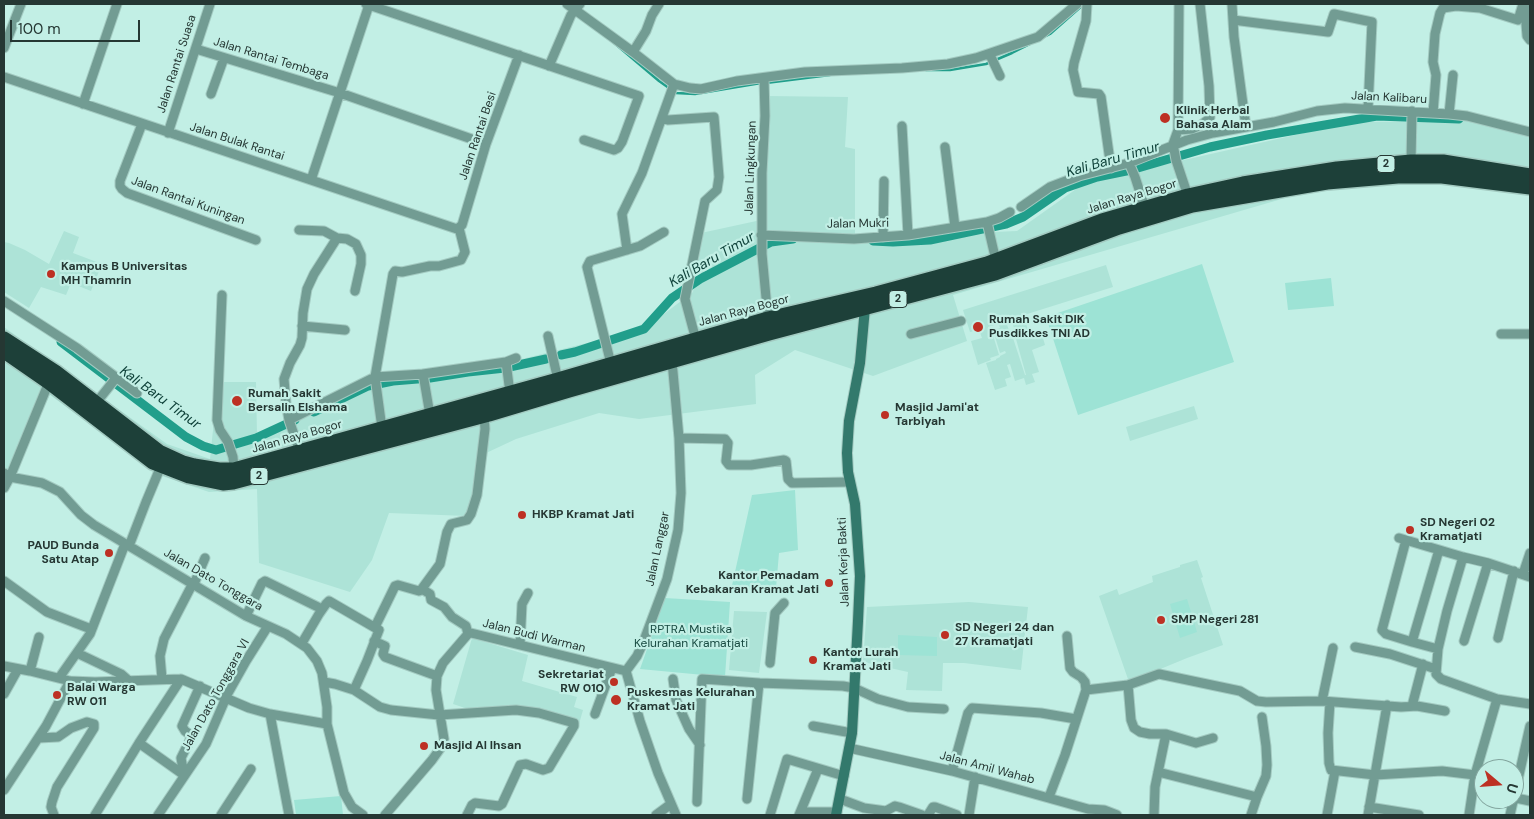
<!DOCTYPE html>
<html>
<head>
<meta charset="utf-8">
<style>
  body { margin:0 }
  #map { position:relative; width:1534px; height:819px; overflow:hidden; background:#c2efe5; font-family:"DM Sans",sans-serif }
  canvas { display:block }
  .frame { position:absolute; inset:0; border:5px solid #253733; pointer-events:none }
  .north { position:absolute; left:1474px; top:759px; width:50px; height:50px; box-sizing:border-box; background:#c2efe5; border:1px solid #83a59e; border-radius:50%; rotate:108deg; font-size:14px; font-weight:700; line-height:20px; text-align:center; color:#253733 }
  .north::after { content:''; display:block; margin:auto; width:18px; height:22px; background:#bd3023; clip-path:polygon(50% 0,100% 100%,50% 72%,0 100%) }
  .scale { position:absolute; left:10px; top:20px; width:130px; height:22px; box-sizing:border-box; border:2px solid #253733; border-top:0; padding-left:6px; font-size:15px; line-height:18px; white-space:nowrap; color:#253733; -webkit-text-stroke:4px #c2efe5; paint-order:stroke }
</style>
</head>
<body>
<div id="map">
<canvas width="1534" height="819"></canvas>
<div class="frame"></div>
<div class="north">U</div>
<div class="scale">100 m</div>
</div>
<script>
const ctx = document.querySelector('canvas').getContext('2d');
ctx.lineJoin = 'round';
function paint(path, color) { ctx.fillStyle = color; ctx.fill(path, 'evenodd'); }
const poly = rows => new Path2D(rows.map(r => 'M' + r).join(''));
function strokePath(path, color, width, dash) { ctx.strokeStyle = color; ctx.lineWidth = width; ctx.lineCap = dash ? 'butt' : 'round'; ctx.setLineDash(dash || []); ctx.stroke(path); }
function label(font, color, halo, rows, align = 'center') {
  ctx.font = font + ' "DM Sans",sans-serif'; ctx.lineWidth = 4.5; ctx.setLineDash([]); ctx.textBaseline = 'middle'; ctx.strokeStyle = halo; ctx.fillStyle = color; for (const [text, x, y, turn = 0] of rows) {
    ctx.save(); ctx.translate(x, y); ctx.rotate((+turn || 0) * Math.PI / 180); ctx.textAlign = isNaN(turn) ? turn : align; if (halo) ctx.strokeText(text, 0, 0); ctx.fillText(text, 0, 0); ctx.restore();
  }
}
const built = poly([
  [767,96,848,97,845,147,855,149,855,238,1017,231,1086,182,1353,122,1472,121,1530,137,1530,194,1442,181,1309,191,953,295,967,341,873,376,795,350,755,375,756,404,639,419,599,413,516,439,484,454,467,516,389,513,372,560,350,592,259,563,257,489,209,492,159,475,50,395,9,476,4,473,4,327,167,444,210,459,218,382,256,382,257,435,373,385,424,383,644,329,693,292,701,233,761,220],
  [64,231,79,237,73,253,102,264,91,291,71,283,66,295,41,287,29,308,4,292,4,242,9,243,25,250,49,264],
  [1106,265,1113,287,1024,315,1029,335,1041,331,1045,345,1032,350,1039,372,1032,374,1035,382,1026,385,1024,378,1015,381,1010,364,1007,365,1011,377,1005,379,1007,386,995,390,986,363,996,360,996,359,1000,357,1000,356,1006,353,1005,351,1000,353,993,330,1000,328,999,325,1006,322,1011,336,1008,337,1008,339,1013,338,1025,375,1026,375,1016,339,1018,338,1011,320,988,327,990,332,992,332,999,355,990,358,991,360,978,365,971,341,982,338,979,330,970,332,963,310],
  [1194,406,1198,419,1130,441,1126,427],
  [1197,560,1203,577,1201,578,1223,645,1187,658,1129,682,1099,596,1117,589,1119,595,1153,582,1152,576,1180,567,1180,565],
  [969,602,1028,607,1021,670,964,663,943,663,942,691,906,690,908,672,863,662,867,607],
  [734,611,767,612,759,673,729,670],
  [472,638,528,655,522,681,577,697,574,707,583,710,579,724,549,715,471,710,453,704]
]);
const green = poly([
  [1202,264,1234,362,1078,415,1046,317],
  [1331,278,1334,306,1288,310,1285,283],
  [795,490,798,550,779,553,776,588,731,590,752,495],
  [665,598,730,602,725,677,640,669],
  [1187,599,1197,632,1180,638,1170,604],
  [898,635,937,637,937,656,898,655],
  [341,796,343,815,296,815,294,800]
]);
const stream = poly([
  [1044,37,1050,34,1084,4],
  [613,42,659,81,676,93,695,94,761,83],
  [926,70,950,70,986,64,1012,53,1030,44],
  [766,83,830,75]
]);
const canal = poly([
  [873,241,893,242,930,240,1006,224,1023,217,1065,188,1097,177,1131,170,1210,147,1267,135,1377,116,1459,119],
  [61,342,186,437,203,446,216,450,229,446,256,438,295,420],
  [561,355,575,352,644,329,672,298,700,279,771,242,793,239],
  [314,412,368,386,393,381,430,378,468,372,505,368,546,359]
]);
const street = poly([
  [366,4,639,96,622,142,618,148,614,150,584,140],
  [567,4,633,52,674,84,690,88,701,89,737,81,805,72,902,68,948,64,976,58,1038,37,1077,4],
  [1087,4,1086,21,1074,63,1073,70,1078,92,1099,94,1101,97,1111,168],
  [1179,4,1178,130,1173,144,1176,160,1188,196],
  [1232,4,1234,37,1246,127],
  [1530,9,1526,24,1527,36,1530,40],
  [1233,20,1328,32,1334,14,1372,22,1368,109],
  [4,48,21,4],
  [196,49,340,93,486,144],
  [633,52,646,31,652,15,659,4],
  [990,55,1000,76],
  [549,66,571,15,580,4],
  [4,77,457,229,462,225,486,144,519,55],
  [764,78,765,116,762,173,762,254,768,319],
  [211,94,224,58],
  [83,104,117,4],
  [1433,113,1436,75,1433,62,1435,34,1440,13,1443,8,1456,6,1480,8,1518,20,1523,4],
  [1449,114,1453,75],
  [662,118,668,120,714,117,719,177,717,190,705,201,685,299,696,340],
  [142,124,120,181,120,186,122,189,127,193,256,240],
  [902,126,908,235],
  [1178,130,1192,129,1201,125,1210,118,1209,86,1200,4],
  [168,133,210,4],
  [945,147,955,227],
  [1411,162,1412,111],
  [1129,163,1135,177,1145,208],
  [311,180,369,5],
  [1021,207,1050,187,1079,176,1129,163,1187,140,1213,133,1274,122,1317,111,1345,108,1449,114,1467,116,1530,132],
  [987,222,996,261],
  [299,230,324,231,337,238,347,239,356,244,361,255,361,264,355,291],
  [761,235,854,239,908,235,987,222,999,218,1010,212],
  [883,237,884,181],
  [337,238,314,274,307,289,303,313,302,338,300,345,290,363,284,379,286,403,289,420,375,377,423,374,506,362,516,358],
  [627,250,622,214,642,173,674,84],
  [222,295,217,420,220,430,228,442,233,457,234,470],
  [4,301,77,348,137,393],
  [302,326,345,330],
  [911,334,961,321],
  [1501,334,1530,334],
  [548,336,558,380],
  [506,362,510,393],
  [611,364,587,267,590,261,640,246,664,232],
  [423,374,430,415],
  [96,403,116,378],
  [289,420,300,452],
  [382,428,375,377,393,274,395,271,402,272,430,266,439,266,461,260,465,252,459,228],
  [679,438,725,439,728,443,726,461,729,465,751,465,784,460,786,461,788,479,792,483,850,482],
  [4,473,10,477,42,483,60,492,81,515,94,525,246,616,286,634,307,648,317,661,322,673,327,707,327,724,344,793,352,807,363,815],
  [4,488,10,477,49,382],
  [1399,538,1463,557,1488,563,1530,577],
  [1406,540,1382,630,1386,634,1412,642,1439,550],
  [129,546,146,502,161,466],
  [1463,557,1447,611,1438,649,1436,674,1441,679,1497,699,1530,704],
  [1523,574,1530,553],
  [4,581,47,612,91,629],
  [194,584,205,558],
  [422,589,430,594,431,600,444,607,452,617,466,626,468,634],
  [246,616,262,583,265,581,322,609],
  [375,627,395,586,398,585,419,591,421,590,440,564,447,532,451,524,467,520,471,514,477,495,485,429,484,415],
  [1498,638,1514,571],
  [374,641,385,646,383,654,385,657,437,676],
  [1464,641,1488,563],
  [1412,642,1438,649],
  [302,643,319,614,326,604,329,601,379,630,367,661,354,690],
  [520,645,522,604,528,593],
  [1355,647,1390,654,1436,669],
  [77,653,121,674,129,681],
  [770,663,775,613,784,603],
  [4,666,30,671,70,681,95,682,181,679,249,708,270,714,327,724],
  [30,671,39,637],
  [626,671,637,656,643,643,667,579,678,530,681,493,679,438,672,361],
  [626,671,640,721,658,773,676,815],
  [59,678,90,634,125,544],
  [162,679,160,656,164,639,193,583],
  [673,679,676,700,689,729,700,745],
  [324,682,335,684,354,690,380,707,391,710,439,715,516,710,539,713,574,723,574,726,549,768,543,770,526,764,520,765,502,804,499,806,475,803,472,805,467,815],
  [1128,685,1131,720,1134,728,1140,732,1150,734,1166,734,1155,787,1154,815],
  [1086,690,1128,685,1159,674,1240,691,1257,701,1266,702,1322,701,1401,707,1417,706,1445,711],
  [4,694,18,669],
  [1322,701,1333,648],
  [1330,702,1328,733,1329,763,1331,770,1375,775,1442,771,1475,775],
  [1412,706,1423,664],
  [270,714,289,815],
  [595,714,612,668],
  [813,726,852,733],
  [1166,734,1196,743,1213,738],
  [39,738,58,737,71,728,87,722,94,724,94,728,57,787,52,802,51,807,54,815],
  [139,743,184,775],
  [849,748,952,771,1088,809,1104,810,1117,815],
  [952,771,968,713,972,708,1041,713,1076,719],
  [1158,772,1257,797],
  [184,775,181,758,192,736,185,731,182,726,200,686],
  [4,790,46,726,70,681],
  [1049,797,1065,755,1086,690,1085,682,1081,677,1073,672,1070,668,1067,636],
  [747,799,759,683],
  [840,799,864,808,886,811,895,806,899,807,922,815],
  [697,802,702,679,759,683,843,686,854,688,878,699,908,707,944,709],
  [1513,802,1516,798,1530,801],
  [1369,807,1419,815],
  [801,812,837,812],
  [95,815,139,743,181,679],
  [158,815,206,744,228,693,246,661,268,626],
  [221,815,251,769],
  [385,815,432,760,442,746,444,739,436,690,437,676,443,663,468,634,471,633,626,671],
  [656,815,671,804],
  [770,815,787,759,844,776],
  [799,815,818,769],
  [928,815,933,807,935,807,957,815],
  [969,815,975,777],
  [1251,815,1257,797,1266,776,1267,765,1266,746,1262,717],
  [1327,815,1335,771],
  [1368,815,1387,705],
  [1469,815,1475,775,1497,699],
  [1510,815,1530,726]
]);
const secondary = poly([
  [836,815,852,733,858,621,860,576,855,504,848,472,847,453,849,421,860,363,865,308]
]);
const highway = poly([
  [4,339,55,372,159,452,183,463,194,466,219,470,234,470,558,380,768,319,876,294,987,264,1102,221,1188,196,1243,184,1337,169,1411,162,1443,162,1530,176],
  [4,351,49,382,153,462,189,476,223,483,233,482,489,414,569,390,769,333,995,273,1119,227,1192,205,1327,182,1398,176,1442,176,1530,187]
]);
const markers = [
  [1165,118,6,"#bd3023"],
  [51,274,5,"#bd3023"],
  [978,327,6,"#bd3023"],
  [237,401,6,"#bd3023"],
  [885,415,5,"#bd3023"],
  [522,515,5,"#bd3023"],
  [1410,530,5,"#bd3023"],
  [109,553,5,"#bd3023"],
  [829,583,5,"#bd3023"],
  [1161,620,5,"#bd3023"],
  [945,635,5,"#bd3023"],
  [813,660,5,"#bd3023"],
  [614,682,5,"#bd3023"],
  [57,695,5,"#bd3023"],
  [616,700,6,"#bd3023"],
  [424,746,5,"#bd3023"]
];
const shields = [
  [1386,164,18],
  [898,299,18],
  [259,476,18]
];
const shieldNames = [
  ["2",1386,164],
  ["2",898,299],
  ["2",259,476]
];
const streetNames = [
  ["Jalan Rantai Tembaga",271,59,17],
  ["Jalan Rantai Suasa",177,64,-72],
  ["Jalan Kalibaru",1389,98,3],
  ["Jalan Rantai Besi",478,136,-71],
  ["Jalan Bulak Rantai",237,142,18],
  ["Jalan Lingkungan",751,168,-88],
  ["Jalan Raya Bogor",1132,197,-17],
  ["Jalan Rantai Kuningan",188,201,20],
  ["Jalan Mukri",858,224,-1],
  ["Jalan Raya Bogor",744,311,-15],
  ["Jalan Raya Bogor",297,437,-16],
  ["Jalan Langgar",658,549,-78],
  ["Jalan Kerja Bakti",844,562,-92],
  ["Jalan Dato Tonggara",213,580,30],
  ["Jalan Budi Warman",534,636,14],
  ["Jalan Dato Tonggara VI",216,695,-61],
  ["Jalan Amil Wahab",987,768,15]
];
const poiNames = [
  ["Klinik Herbal",1176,111],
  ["Bahasa Alam",1176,125],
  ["Kampus B Universitas",61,267],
  ["MH Thamrin",61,281],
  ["Rumah Sakit DIK",989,320],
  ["Pusdikkes TNI AD",989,334],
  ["Rumah Sakit",248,394],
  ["Bersalin Elshama",248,408],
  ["Masjid Jami'at",895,408],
  ["Tarbiyah",895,422],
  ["HKBP Kramat Jati",532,515],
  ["SD Negeri 02",1420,523],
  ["Kramatjati",1420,537],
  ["PAUD Bunda",99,546,"right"],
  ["Satu Atap",99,560,"right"],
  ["Kantor Pemadam",819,576,"right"],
  ["Kebakaran Kramat Jati",819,590,"right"],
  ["SMP Negeri 281",1171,620],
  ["SD Negeri 24 dan",955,628],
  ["27 Kramatjati",955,642],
  ["Kantor Lurah",823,653],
  ["Kramat Jati",823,667],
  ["Sekretariat",604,675,"right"],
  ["RW 010",604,689,"right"],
  ["Balai Warga",67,688],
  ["RW 011",67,702],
  ["Puskesmas Kelurahan",627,693],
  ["Kramat Jati",627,707],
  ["Masjid Al Ihsan",434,746]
];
const parkNames = [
  ["RPTRA Mustika",691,630],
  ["Kelurahan Kramatjati",691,644]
];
const waterNames = [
  ["Kali Baru Timur",1113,160,-16],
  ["Kali Baru Timur",712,260,-30],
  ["Kali Baru Timur",160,398,36]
];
paint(built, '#ade3d7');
paint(green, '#9de3d5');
strokePath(stream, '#219e8b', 2.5);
strokePath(canal, '#219e8b', 9);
strokePath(street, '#a3cac1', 11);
strokePath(secondary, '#a3cac1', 12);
strokePath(highway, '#a3cac1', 18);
strokePath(street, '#729c93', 9);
strokePath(secondary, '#33796c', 10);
strokePath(highway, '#1d4039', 15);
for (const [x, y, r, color] of markers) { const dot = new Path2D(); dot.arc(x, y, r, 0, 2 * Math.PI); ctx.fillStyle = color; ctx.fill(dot); strokePath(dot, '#c2efe5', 2); }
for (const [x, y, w] of shields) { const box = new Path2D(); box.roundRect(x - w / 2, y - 8.5, w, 17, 4); ctx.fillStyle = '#c2efe5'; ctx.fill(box); strokePath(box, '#253733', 1); }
label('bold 11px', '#253733', null, shieldNames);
label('12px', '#253733', '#c2efe5', streetNames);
label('bold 12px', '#253733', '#c2efe5', poiNames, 'left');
label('12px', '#184a41', '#c2efe5', parkNames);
label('italic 14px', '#0f423a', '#c2efe5', waterNames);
</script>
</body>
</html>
